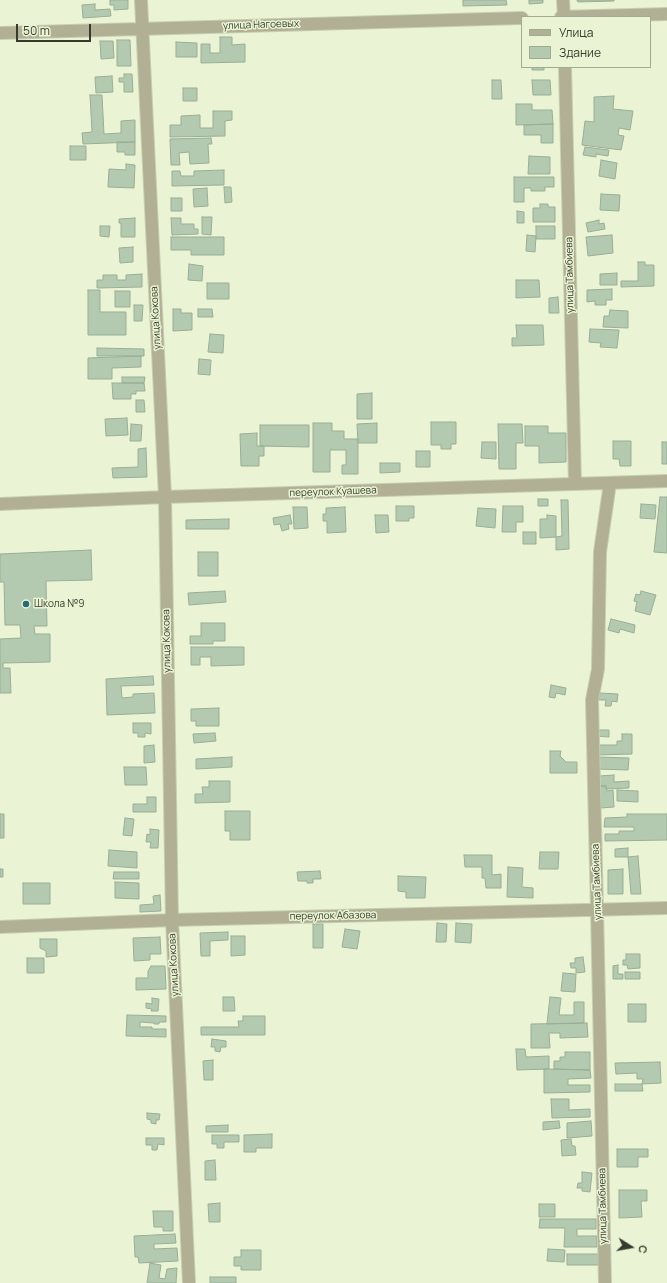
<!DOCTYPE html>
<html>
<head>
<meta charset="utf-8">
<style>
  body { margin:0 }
  #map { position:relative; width:667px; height:1283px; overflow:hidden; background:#eaf4d4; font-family:Manrope,sans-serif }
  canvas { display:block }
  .legend { position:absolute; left:521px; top:16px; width:130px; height:52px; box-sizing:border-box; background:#eaf4d4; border:1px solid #a2aa92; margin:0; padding:5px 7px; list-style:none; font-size:12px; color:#373b2e }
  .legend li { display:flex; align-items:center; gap:8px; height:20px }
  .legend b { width:20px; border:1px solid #a2aa92 }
  .north { position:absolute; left:611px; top:1227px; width:40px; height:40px; -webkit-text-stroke:3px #eaf4d4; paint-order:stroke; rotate:101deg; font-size:11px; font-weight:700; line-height:16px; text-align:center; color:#373b2e }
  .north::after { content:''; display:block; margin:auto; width:14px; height:18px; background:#373b2e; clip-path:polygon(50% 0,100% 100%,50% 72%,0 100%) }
  .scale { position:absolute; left:16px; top:24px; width:75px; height:18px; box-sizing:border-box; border:2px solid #373b2e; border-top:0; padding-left:5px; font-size:12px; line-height:14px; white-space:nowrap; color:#373b2e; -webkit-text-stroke:3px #eaf4d4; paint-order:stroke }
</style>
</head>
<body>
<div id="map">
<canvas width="667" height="1283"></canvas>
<ul class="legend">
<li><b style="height:5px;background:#b1af94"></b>Улица</li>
<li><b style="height:11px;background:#b4cab0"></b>Здание</li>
</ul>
<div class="north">С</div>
<div class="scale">50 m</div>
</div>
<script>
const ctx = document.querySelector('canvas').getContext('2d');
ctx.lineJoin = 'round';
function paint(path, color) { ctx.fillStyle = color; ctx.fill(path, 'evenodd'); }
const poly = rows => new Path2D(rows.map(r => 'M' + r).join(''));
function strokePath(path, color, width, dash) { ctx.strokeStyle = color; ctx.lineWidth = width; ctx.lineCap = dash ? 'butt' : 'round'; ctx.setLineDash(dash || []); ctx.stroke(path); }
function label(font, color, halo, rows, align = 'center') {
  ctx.font = font + ' Manrope,sans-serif'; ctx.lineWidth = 3; ctx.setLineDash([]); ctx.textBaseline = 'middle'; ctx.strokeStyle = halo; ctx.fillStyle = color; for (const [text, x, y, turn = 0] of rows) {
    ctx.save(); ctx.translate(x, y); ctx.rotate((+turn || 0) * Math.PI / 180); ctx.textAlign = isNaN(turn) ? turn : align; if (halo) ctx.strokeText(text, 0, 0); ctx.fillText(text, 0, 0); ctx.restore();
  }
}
const building = poly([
  [110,0,128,0,128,9,114,10,114,5,110,5,110,0],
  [463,0,506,0,507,5,463,6,463,0],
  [529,0,543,0,543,3,529,4,529,0],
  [577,0,614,0,614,1,578,2,577,0],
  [95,4,95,10,110,9,111,16,83,18,82,5,95,4],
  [220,37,232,37,232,45,245,44,245,62,201,63,201,44,210,44,210,53,220,53,220,37],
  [117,40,130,40,131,66,117,66,117,40],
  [100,41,113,41,114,58,101,59,100,41],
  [176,42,197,43,197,57,176,57,176,42],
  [532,67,544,67,544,70,532,70,532,67],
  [124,74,132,74,133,92,124,92,124,82,119,82,119,78,124,78,124,74],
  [112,76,113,92,96,93,95,77,112,76],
  [492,80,501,80,502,99,492,99,492,80],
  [532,80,550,80,551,95,533,95,532,80],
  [183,88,197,88,197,101,183,101,183,88],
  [90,95,102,95,104,134,121,133,121,121,135,120,135,142,83,144,82,133,92,132,90,95],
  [614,96,613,109,633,111,630,130,619,128,618,135,624,136,621,150,582,145,585,121,594,122,594,97,614,96],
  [516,104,532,104,532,110,552,110,553,124,516,125,516,104],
  [213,111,232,111,232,120,225,121,225,136,170,137,170,125,181,125,181,116,200,115,200,128,213,128,213,111],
  [553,124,553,143,541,143,541,135,524,135,524,125,553,124],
  [211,138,212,144,208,144,209,163,190,164,189,152,179,153,180,165,171,165,170,139,211,138],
  [117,142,135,142,135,155,125,155,125,152,117,152,117,142],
  [70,146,86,146,86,160,70,160,70,146],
  [585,147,609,150,608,156,596,154,596,157,583,155,585,147],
  [529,156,550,157,550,174,528,174,529,156],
  [601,160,617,163,615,179,599,176,601,160],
  [126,164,135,165,134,188,108,187,109,169,126,170,126,164],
  [224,170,224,185,172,186,172,171,180,171,181,176,194,176,194,171,224,170],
  [514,177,554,177,554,187,545,187,545,191,531,191,531,188,524,188,524,202,514,202,514,177],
  [224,187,231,187,232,202,225,203,224,187],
  [207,188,208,206,194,207,193,189,207,188],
  [601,194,620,195,619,211,600,210,601,194],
  [171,198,182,198,182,211,171,211,171,198],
  [540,204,548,204,548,207,555,207,555,222,533,222,533,208,540,208,540,204],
  [517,211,524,212,524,223,517,223,517,211],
  [202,217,212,217,211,235,202,234,202,217],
  [135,218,135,237,121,237,121,223,119,223,119,219,135,218],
  [171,218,181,218,181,224,194,224,194,229,198,229,198,234,172,235,171,218],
  [599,220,599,224,604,223,605,229,588,232,586,223,599,220],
  [100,226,110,226,109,237,100,236,100,226],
  [536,226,555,226,555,239,536,239,536,226],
  [527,235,536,236,535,252,526,251,527,235],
  [612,235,613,253,588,256,586,237,612,235],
  [171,237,224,237,224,255,191,255,191,250,171,250,171,237],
  [133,247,133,262,120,263,119,248,133,247],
  [638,262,645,262,645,265,654,265,654,286,621,287,621,281,638,281,638,262],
  [189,264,203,266,202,281,188,280,189,264],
  [617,273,617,285,600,285,600,274,617,273],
  [142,274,142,287,97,288,97,280,103,280,103,275,117,275,117,280,126,280,126,275,142,274],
  [516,280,539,280,540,297,516,298,516,280],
  [207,283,229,283,229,299,207,299,207,283],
  [612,289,612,300,606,300,606,305,595,305,595,301,587,302,587,290,612,289],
  [88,290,100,290,100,312,126,312,126,335,88,335,88,290],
  [115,291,130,291,130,307,115,307,115,291],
  [558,297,559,313,549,313,549,298,558,297],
  [134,305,143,305,142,321,134,321,134,305],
  [173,309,181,309,181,313,192,313,192,330,173,331,173,309],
  [198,309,212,309,213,317,198,317,198,309],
  [610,310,628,311,628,328,603,327,604,316,609,316,610,310],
  [516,325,543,325,544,345,512,346,512,338,517,338,516,325],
  [590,329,619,330,617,348,600,347,601,343,589,342,590,329],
  [210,334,224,335,223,353,208,352,210,334],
  [97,348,144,349,144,356,97,356,97,348],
  [141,356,141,367,112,368,112,379,88,379,88,358,141,356],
  [199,359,211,360,210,375,198,374,199,359],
  [122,377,145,377,144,383,122,383,122,377],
  [112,383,144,383,145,391,136,391,136,394,131,394,131,399,113,399,112,383],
  [372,393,372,419,357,419,357,394,372,393],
  [136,400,144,400,145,412,136,412,136,400],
  [127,418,128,435,106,436,105,419,127,418],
  [431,422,456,422,456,444,451,444,451,449,441,449,441,445,431,445,431,422],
  [313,423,332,423,332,431,344,431,344,439,358,439,358,474,342,474,342,465,346,465,346,450,330,450,330,472,313,472,313,423],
  [377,423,377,443,358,443,357,424,377,423],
  [131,424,142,425,141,441,130,441,131,424],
  [498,424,522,424,523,443,516,443,516,469,499,469,498,424],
  [260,425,309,425,309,447,260,446,260,425],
  [525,426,548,426,548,433,566,433,566,462,539,463,539,446,525,446,525,426],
  [257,433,257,446,264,446,264,456,259,456,259,466,241,466,240,434,257,433],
  [613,441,631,441,631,466,620,466,619,459,613,459,613,441],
  [482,442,496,442,496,459,481,458,482,442],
  [662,442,667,442,667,464,662,464,662,442],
  [146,448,147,477,113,478,112,468,138,467,138,449,146,448],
  [416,451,430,451,430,467,416,467,416,451],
  [380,463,400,463,400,472,380,473,380,463],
  [660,497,667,497,667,553,654,552,660,497],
  [538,499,548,499,548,506,538,506,538,499],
  [561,500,568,500,569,549,556,550,556,537,562,536,561,500],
  [641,504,656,505,655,519,640,518,641,504],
  [396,506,414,506,414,518,409,518,409,521,396,521,396,506],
  [503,506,523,506,523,522,516,522,516,532,502,532,503,506],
  [293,507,307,507,308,528,294,529,293,507],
  [345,507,346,532,327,533,327,521,323,521,323,514,326,514,326,508,345,507],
  [478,508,496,509,495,528,476,526,478,508],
  [290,515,292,524,288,524,289,529,282,531,280,524,274,525,273,518,290,515],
  [375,515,388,515,389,532,376,533,375,515],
  [547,515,556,516,556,537,540,538,540,519,547,519,547,515],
  [229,519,229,529,186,529,186,520,229,519],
  [523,532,536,532,536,544,523,544,523,532],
  [91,550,92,580,46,581,47,626,34,626,35,634,50,634,50,662,3,663,3,668,10,668,11,693,0,693,0,639,21,638,20,625,5,625,4,582,0,582,0,554,91,550],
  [198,552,218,552,218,576,198,576,198,552],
  [225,591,226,602,189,605,188,593,225,591],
  [641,591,656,595,650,615,635,611,637,602,634,601,636,594,640,595,641,591],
  [611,619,635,625,634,633,620,629,619,633,608,630,611,619],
  [201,623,225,623,225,641,213,641,213,644,190,644,190,636,201,636,201,623],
  [191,647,244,647,244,665,211,666,211,657,200,657,200,665,191,665,191,647],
  [153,676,154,685,121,686,122,698,133,697,133,694,154,693,155,713,107,715,106,679,153,676],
  [551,685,566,688,565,695,556,693,555,698,549,697,551,685],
  [600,693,618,694,617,702,612,701,611,706,605,706,606,700,599,700,600,693],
  [219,708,219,726,196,726,196,721,191,721,191,709,219,708],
  [133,723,151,723,151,734,145,733,145,737,138,737,138,733,133,733,133,723],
  [596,730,609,730,609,737,596,736,596,730],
  [215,733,216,741,194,743,193,734,215,733],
  [622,734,632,734,632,754,597,755,597,745,617,745,617,741,622,741,622,734],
  [154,745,155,762,144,763,144,746,154,745],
  [550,751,561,751,560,756,566,762,577,762,577,773,550,773,550,751],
  [232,757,232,767,196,769,196,759,232,757],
  [597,757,629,758,628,770,597,769,597,757],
  [124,767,146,767,147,785,125,785,124,767],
  [614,775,614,782,629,781,629,788,606,789,606,786,600,786,599,776,614,775],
  [209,781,230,781,230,802,195,803,195,794,203,794,202,787,209,787,209,781],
  [600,786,606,786,607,791,613,790,614,807,601,808,600,786],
  [617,790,638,791,638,802,617,801,617,790],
  [147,797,156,797,156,812,133,812,133,804,147,804,147,797],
  [225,811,250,811,250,840,230,840,230,831,225,831,225,811],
  [0,814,4,814,4,838,0,838,0,814],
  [627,814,667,814,667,840,605,841,605,834,619,834,619,831,634,831,634,827,604,827,605,818,627,817,627,814],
  [125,818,134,819,132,836,123,835,125,818],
  [150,829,159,830,158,848,150,848,151,842,146,842,147,834,150,835,150,829],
  [628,848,628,857,615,857,615,849,628,848],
  [109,850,137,852,137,868,108,866,109,850],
  [540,852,559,852,558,869,539,869,540,852],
  [464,855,492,855,492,875,501,874,501,888,486,888,485,878,482,878,482,867,465,867,464,855],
  [638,856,641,894,631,894,628,857,638,856],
  [508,867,523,868,522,887,533,888,533,898,507,897,508,867],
  [0,869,3,869,3,877,0,877,0,869],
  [623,869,623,894,608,894,608,870,623,869],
  [320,871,321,879,313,879,313,883,307,883,307,881,298,881,297,872,320,871],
  [114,872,139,872,139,879,113,879,114,872],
  [398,876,426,877,425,898,406,898,406,892,398,891,398,876],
  [115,882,139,883,139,899,115,898,115,882],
  [23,883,50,883,50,904,23,904,23,883],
  [160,895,161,911,140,912,140,905,154,904,153,896,160,895],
  [437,923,447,924,446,942,436,942,437,923],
  [456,923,472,924,471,943,455,942,456,923],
  [313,924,323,924,323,948,313,948,313,924],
  [345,929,360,931,357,949,342,947,345,929],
  [228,932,228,940,210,941,210,956,201,956,200,933,228,932],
  [231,936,245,936,245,955,231,956,231,936],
  [160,937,161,954,150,954,150,960,134,961,133,938,160,937],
  [40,939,57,939,57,956,46,957,46,951,40,948,40,939],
  [626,954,640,954,640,968,628,969,627,965,623,965,623,960,626,960,626,954],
  [583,957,585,972,576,973,576,968,571,968,570,963,575,963,575,958,583,957],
  [27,958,44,958,44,973,27,973,27,958],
  [618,965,618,974,623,974,623,979,613,979,613,966,618,965],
  [151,966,165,966,166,989,136,990,136,978,148,978,148,971,151,966],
  [625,972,640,972,640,979,625,979,625,972],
  [563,973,576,974,575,992,561,991,563,973],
  [223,997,234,997,235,1011,223,1011,223,997],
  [550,997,561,998,559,1015,574,1015,574,1002,584,1002,584,1023,547,1024,550,997],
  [152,998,159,999,158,1011,151,1011,152,1009,146,1008,146,1003,152,1004,152,998],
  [628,1004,646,1004,646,1022,628,1022,628,1004],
  [127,1015,166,1016,166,1022,159,1022,159,1024,154,1024,154,1023,140,1022,140,1027,152,1027,152,1029,166,1029,166,1037,126,1036,127,1015],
  [243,1016,265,1016,265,1035,201,1035,201,1027,239,1027,238,1021,243,1021,243,1016],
  [587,1023,588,1037,560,1038,560,1033,549,1033,550,1048,531,1048,531,1024,587,1023],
  [212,1039,226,1041,226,1047,221,1047,220,1052,215,1051,215,1047,211,1047,212,1039],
  [516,1049,525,1049,526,1057,549,1056,549,1069,517,1070,516,1049],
  [565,1052,590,1052,590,1070,554,1069,554,1061,560,1061,560,1057,565,1057,565,1052],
  [213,1060,213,1080,204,1080,203,1061,213,1060],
  [660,1062,661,1083,642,1084,643,1079,637,1079,637,1073,616,1074,615,1063,660,1062],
  [544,1069,590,1070,591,1078,568,1079,568,1085,590,1085,590,1092,544,1093,544,1069],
  [615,1084,642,1084,643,1091,615,1091,615,1084],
  [551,1099,569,1099,569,1110,590,1109,590,1117,552,1118,551,1099],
  [147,1113,160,1114,159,1120,156,1120,156,1124,151,1123,151,1120,147,1119,147,1113],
  [559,1121,560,1128,543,1130,543,1122,559,1121],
  [591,1121,592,1136,567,1138,567,1123,591,1121],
  [228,1125,228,1132,206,1132,206,1126,228,1125],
  [272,1134,272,1148,256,1148,256,1152,244,1152,244,1135,272,1134],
  [212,1135,239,1135,239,1142,224,1142,224,1148,217,1148,217,1144,212,1144,212,1135],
  [146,1138,164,1138,164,1145,158,1144,157,1150,152,1150,152,1145,146,1145,146,1138],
  [571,1139,572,1146,575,1146,576,1155,562,1156,561,1140,571,1139],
  [617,1149,648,1149,648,1157,638,1157,638,1167,617,1167,617,1149],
  [215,1160,216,1180,205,1180,205,1161,215,1160],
  [582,1172,592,1173,590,1192,582,1191,582,1188,577,1188,578,1183,582,1183,582,1172],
  [619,1190,647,1190,647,1201,641,1201,642,1217,619,1218,619,1190],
  [220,1203,220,1222,209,1222,208,1204,220,1203],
  [539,1204,555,1204,555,1217,539,1217,539,1204],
  [153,1211,173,1211,173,1231,163,1231,163,1227,154,1227,153,1211],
  [540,1219,596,1219,596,1229,577,1229,577,1236,597,1236,597,1247,564,1247,565,1228,539,1228,540,1219],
  [175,1234,176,1243,154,1244,154,1249,177,1248,178,1261,139,1263,138,1257,135,1257,134,1236,175,1234],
  [548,1249,565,1250,564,1262,547,1261,548,1249],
  [241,1250,261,1250,261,1270,241,1270,241,1266,234,1266,234,1257,241,1257,241,1250],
  [567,1254,598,1254,598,1265,567,1265,567,1254],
  [150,1263,161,1265,159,1278,165,1279,167,1269,177,1268,176,1283,147,1283,150,1263],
  [210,1277,236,1277,236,1283,210,1283,210,1277]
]);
const minor = poly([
  [141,0,165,497,172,920,189,1283],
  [563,0,564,17],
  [561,17,667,14],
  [0,33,522,18],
  [565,67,575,484],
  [0,504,165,497,667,481],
  [0,927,172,920,667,908],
  [605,1283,597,910,592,700,598,669,600,552,610,483]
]);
const markers = [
  [26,604,4,"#256c7a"]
];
const streetNames = [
  ["улица Нагоевых",261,25,-2],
  ["улица Тамбиева",570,275,-91],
  ["улица Кокова",156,318,-93],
  ["переулок Куашева",333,492,-2],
  ["улица Кокова",167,641,-91],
  ["улица Тамбиева",597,882,-92],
  ["переулок Абазова",333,916,-1],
  ["улица Кокова",174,965,-93],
  ["улица Тамбиева",603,1206,-91]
];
const poiNames = [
  ["Школа №9",34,604]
];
paint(building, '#b4cab0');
strokePath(building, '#99ae95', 1);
strokePath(minor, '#c6cfb3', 14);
strokePath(minor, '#b1af94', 12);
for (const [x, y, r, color] of markers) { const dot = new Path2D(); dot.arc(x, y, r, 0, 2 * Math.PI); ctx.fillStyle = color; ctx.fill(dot); strokePath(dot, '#eaf4d4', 1.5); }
label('10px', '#373b2e', '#eaf4d4', streetNames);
label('10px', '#373b2e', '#eaf4d4', poiNames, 'left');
</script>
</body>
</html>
